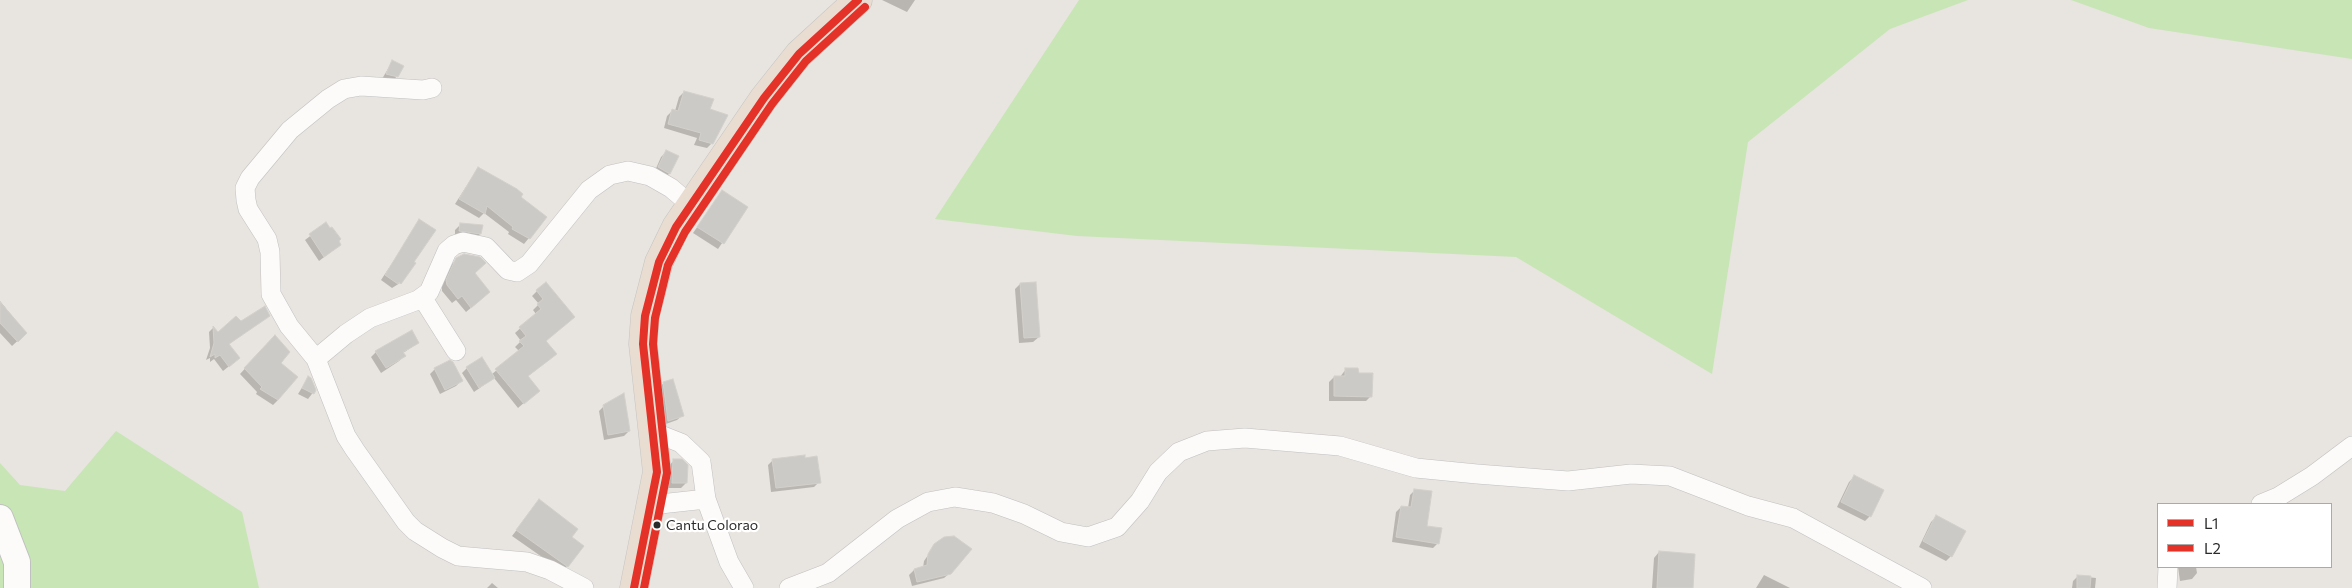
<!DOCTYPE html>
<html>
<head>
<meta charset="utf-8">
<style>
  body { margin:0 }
  #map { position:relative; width:2352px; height:588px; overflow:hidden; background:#e8e4df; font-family:Commissioner,sans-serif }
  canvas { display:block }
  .legend { position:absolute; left:2157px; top:503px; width:175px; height:65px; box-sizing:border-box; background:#fff; border:1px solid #aaa; margin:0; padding:6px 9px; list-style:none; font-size:15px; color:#2a2a2a }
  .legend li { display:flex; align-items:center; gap:10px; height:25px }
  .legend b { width:25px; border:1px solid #aaa }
</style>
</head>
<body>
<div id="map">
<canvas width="2352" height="588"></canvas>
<ul class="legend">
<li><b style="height:6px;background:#e43229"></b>L1</li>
<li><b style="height:6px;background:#e43229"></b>L2</li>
</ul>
</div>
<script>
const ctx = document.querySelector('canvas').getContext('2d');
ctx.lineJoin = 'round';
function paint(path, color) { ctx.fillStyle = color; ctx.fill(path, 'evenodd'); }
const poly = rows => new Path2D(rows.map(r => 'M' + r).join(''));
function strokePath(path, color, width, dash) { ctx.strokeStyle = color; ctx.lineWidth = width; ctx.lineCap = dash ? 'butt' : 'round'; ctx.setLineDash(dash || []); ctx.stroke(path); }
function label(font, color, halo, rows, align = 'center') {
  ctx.font = font + ' Commissioner,sans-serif'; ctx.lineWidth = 4.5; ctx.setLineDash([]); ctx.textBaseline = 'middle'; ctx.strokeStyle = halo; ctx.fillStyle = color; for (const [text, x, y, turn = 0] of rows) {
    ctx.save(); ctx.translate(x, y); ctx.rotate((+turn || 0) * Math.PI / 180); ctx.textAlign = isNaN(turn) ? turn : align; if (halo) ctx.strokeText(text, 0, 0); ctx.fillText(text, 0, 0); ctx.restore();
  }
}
const green = poly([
  [1079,0,1968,0,1890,29,1748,142,1712,374,1516,257,1077,236,935,219],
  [2071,0,2352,0,2352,59,2149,28],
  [116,431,242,512,259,588,0,588,0,463,20,485,65,491]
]);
const shadow = poly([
  [882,0,915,0,907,12],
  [392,62,397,76,392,82,382,79],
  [684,92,708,110,712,143,707,148,694,145,697,138,664,128,667,116,672,111,675,111,679,97],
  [666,152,677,157,669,174,664,178,654,173,661,157],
  [478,168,546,217,524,244,508,234,509,232,484,213,479,218,455,204],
  [722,192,746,208,718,249,693,233],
  [420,221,412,262,400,283,392,288,381,280],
  [326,224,340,245,319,261,305,240],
  [460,225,480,234,475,239,455,236,455,230],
  [457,259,473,273,484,297,466,312,456,300,452,303,442,291,442,286,452,264],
  [1020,284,1039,337,1033,342,1019,343,1015,289],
  [537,291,568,322,545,341,550,359,527,377,533,395,518,408,494,378,474,392,462,373,467,368,491,375,519,351,515,347,521,341,515,333,536,314,533,310,539,304,532,296],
  [0,301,26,333,12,346,0,333],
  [269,315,228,345,233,363,223,371,214,359,210,362,210,358,206,360,210,348,209,332,213,328,218,333,241,322],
  [275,336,279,363,278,400,273,405,256,394,257,392,240,374],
  [418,343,403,353,404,356,399,361,381,373,371,357,376,352],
  [435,369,461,381,456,386,440,394,430,374],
  [1346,369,1357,374,1371,396,1366,401,1329,401,1329,382,1334,377,1340,377],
  [308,378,315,390,308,399,298,394],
  [664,383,683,415,677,420,663,425,658,388],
  [604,406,629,431,624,436,604,440,599,411],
  [674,460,686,483,681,488,668,488,669,466],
  [773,460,819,482,814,487,771,492,768,465],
  [1854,477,1870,516,1865,521,1837,507,1849,482],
  [1415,490,1426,527,1438,543,1433,548,1392,542,1396,512,1401,507,1408,508,1410,495],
  [539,501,570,538,567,566,562,571,512,536],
  [1936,517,1951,556,1946,561,1919,547,1931,522],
  [935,545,950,573,944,578,912,586,909,575,914,570,923,568,924,561],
  [1659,552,1692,588,1652,588,1654,558],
  [2178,567,2196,567,2197,573,2192,579,2180,581],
  [1764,575,1790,588,1756,588],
  [2078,576,2096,578,2095,588,2072,588,2073,581],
  [492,583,498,588,487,588]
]);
const building = poly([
  [392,60,404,66,398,77,386,74,392,60],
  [684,91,714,99,710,109,728,115,713,144,699,140,701,133,668,124,672,109,678,111,684,91],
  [666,150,679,156,670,174,658,167,666,150],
  [478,167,517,189,523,194,521,197,547,217,530,239,512,229,513,227,487,206,485,214,459,199,478,167],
  [722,190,748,207,724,244,697,227,722,190],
  [419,219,436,230,414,262,416,263,401,284,399,282,398,284,385,275,419,219],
  [326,222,330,228,332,227,341,239,339,241,341,245,324,257,309,234,326,222],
  [460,223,483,225,481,234,459,231,460,223],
  [464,254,480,257,486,263,475,273,490,292,471,308,462,296,458,299,447,285,446,280,456,258,464,254],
  [546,282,575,317,546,341,557,354,528,376,540,391,524,404,495,369,524,346,519,341,526,336,519,327,541,309,537,304,543,299,536,290,546,282],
  [1036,282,1040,337,1024,338,1020,283,1036,282],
  [0,302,27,333,18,342,0,323,0,302],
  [265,306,270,316,229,344,240,358,229,367,220,355,215,358,215,354,210,357,214,343,213,326,218,332,236,316,241,321,265,306],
  [412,330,419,343,403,352,406,356,386,368,375,351,412,330],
  [275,335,290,352,281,363,298,377,278,400,260,389,262,387,244,368,275,335],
  [482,357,495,378,479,388,466,367,482,357],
  [450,360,453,362,463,381,445,390,434,368,450,360],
  [1345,368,1358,368,1359,373,1373,373,1372,397,1334,396,1334,376,1345,376,1345,368],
  [308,376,311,378,316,390,314,394,302,388,308,376],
  [673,379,684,416,668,421,663,382,673,379],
  [624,393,630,431,608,435,603,405,624,393],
  [805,455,805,458,817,456,821,483,776,488,772,459,805,455],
  [673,459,682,459,688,465,687,483,672,483,673,459],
  [1854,475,1884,490,1871,517,1841,502,1854,475],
  [1414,489,1432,491,1427,526,1442,528,1439,544,1396,537,1401,506,1411,507,1414,489],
  [539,499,578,529,572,537,584,546,568,567,516,530,539,499],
  [1936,515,1966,531,1952,557,1923,541,1936,515],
  [954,536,972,549,951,574,917,582,914,569,927,565,928,554,934,544,944,537,954,536],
  [1659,551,1695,554,1693,588,1657,588,1659,551],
  [2077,575,2091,576,2090,588,2077,588,2077,575]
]);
const street = poly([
  [432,88,423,90,361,86,344,89,328,99,290,130,250,178,245,188,246,200,248,209,267,239,270,252,271,294,289,326,316,359,346,436,355,450,406,522,415,531,442,548,458,556,527,562,550,570,584,588],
  [422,297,456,351],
  [316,359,346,334,370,318,418,300,429,292,447,251,454,245,463,242,486,247,508,270,517,272,529,264,589,190,610,175,628,171,650,176,671,188,691,205],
  [653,432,681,443,701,462,706,499],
  [2261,504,2278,497,2312,476,2352,446],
  [651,505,706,499,729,562,744,588],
  [789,588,828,573,897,519,928,502,955,497,993,503,1024,514,1061,532,1088,537,1117,527,1140,501,1158,472,1179,452,1207,441,1245,438,1340,446,1416,468,1477,474,1568,481,1631,474,1670,476,1748,506,1793,518,1922,588],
  [2167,588,2168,567]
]);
const secondary = poly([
  [0,518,17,562,17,588]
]);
const highway = poly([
  [634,588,657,472,643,344,645,316,659,262,676,227,764,98,799,54,858,0]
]);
const bus1 = poly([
  [634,588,657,472,643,344,645,316,659,262,676,227,764,98,799,54,858,0]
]);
const bus2 = poly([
  [644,588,667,473,653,344,655,318,668,265,685,232,772,104,806,61,865,7]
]);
const markers = [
  [657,525,4.5,"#2a2a2a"]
];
const busNames = [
  ["Cantu Colorao",666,525]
];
paint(green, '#c8e5b6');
paint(shadow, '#0003');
paint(building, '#cccac6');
strokePath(building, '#d3d0cb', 1);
strokePath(street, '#c1c0c1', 20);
strokePath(secondary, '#c1c0c1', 28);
strokePath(highway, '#c4c3c1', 29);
strokePath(street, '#fcfbfa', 19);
strokePath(secondary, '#fcfbfa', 26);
strokePath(highway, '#e9ddd2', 28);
strokePath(bus1, '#e43229', 8);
strokePath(bus2, '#e43229', 8);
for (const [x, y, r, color] of markers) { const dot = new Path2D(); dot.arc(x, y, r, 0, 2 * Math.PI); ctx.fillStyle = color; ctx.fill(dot); strokePath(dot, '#fff', 2); }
label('14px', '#2a2a2a', '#fff', busNames, 'left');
</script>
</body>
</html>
